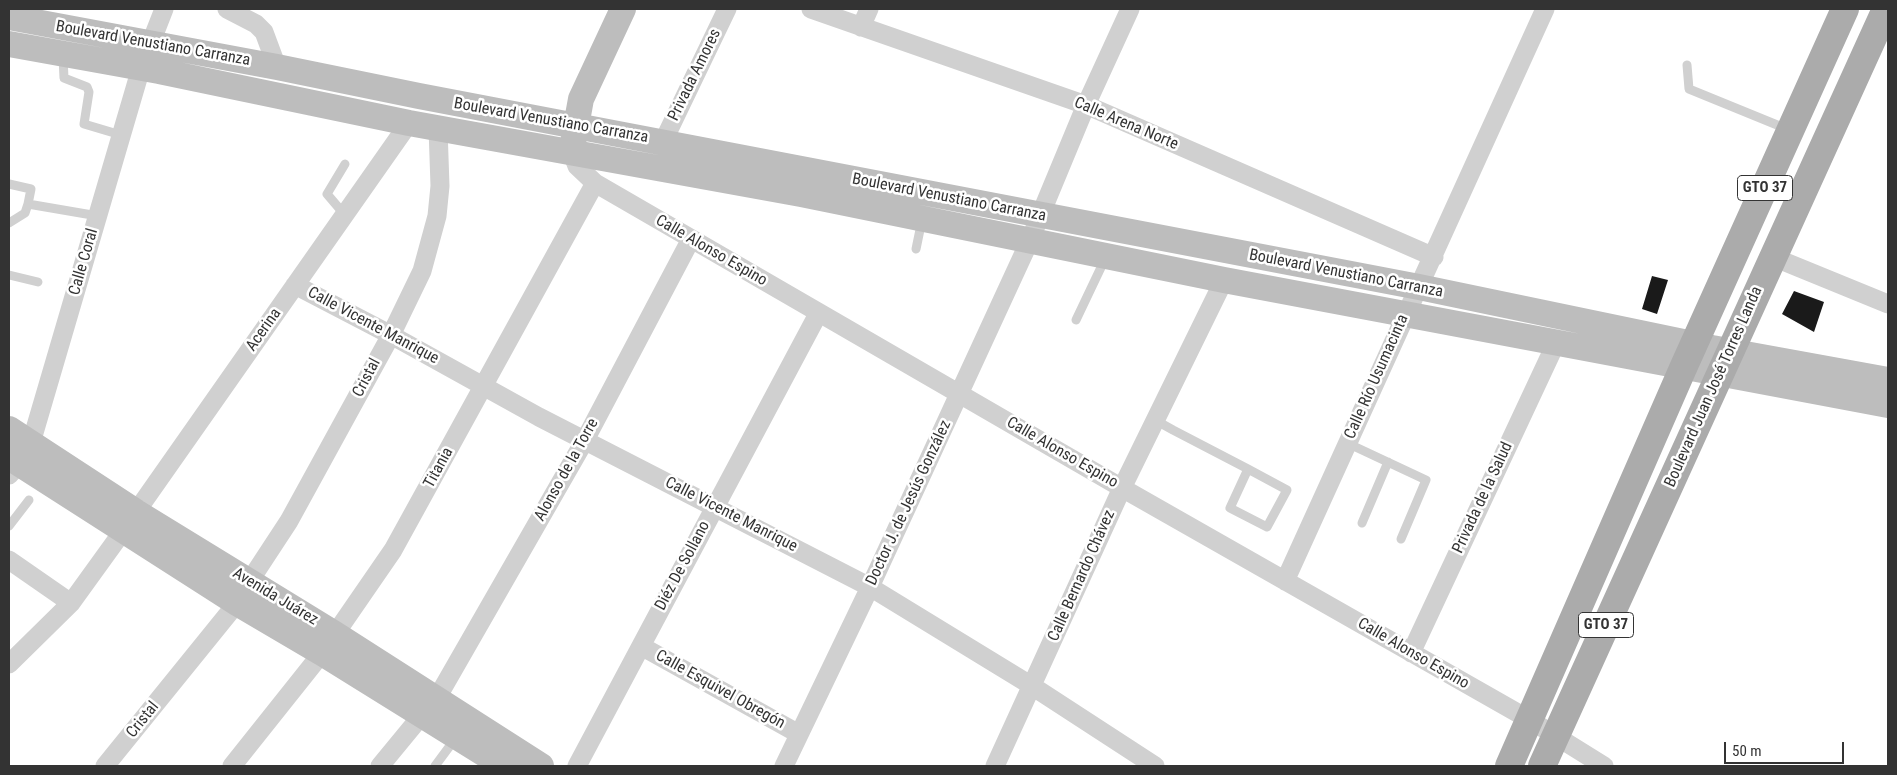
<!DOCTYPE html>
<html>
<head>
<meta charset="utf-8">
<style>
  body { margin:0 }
  #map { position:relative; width:1897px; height:775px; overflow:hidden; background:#fff; font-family:"Roboto Condensed",sans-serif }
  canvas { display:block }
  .frame { position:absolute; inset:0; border:10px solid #333; pointer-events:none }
  .scale { position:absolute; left:1724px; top:742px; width:120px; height:22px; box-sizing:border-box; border:2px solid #333; border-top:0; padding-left:6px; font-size:15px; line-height:18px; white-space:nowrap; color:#333; -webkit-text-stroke:4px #fff; paint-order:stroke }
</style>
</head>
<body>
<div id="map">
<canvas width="1897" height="775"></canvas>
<div class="frame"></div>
<div class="scale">50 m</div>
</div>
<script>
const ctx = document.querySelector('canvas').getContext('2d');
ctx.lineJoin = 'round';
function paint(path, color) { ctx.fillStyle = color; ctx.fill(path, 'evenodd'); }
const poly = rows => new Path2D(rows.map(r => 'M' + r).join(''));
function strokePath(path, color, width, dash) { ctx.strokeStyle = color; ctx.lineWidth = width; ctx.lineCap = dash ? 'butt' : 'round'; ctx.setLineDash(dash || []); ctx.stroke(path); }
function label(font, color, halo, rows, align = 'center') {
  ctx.font = font + ' "Roboto Condensed",sans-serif'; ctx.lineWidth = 5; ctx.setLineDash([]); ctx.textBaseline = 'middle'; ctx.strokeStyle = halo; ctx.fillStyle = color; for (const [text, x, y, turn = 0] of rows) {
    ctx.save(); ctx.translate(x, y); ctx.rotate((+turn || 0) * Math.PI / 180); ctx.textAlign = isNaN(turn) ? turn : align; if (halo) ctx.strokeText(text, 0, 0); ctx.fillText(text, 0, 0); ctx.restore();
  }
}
const building = poly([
  [1652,276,1668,280,1657,314,1642,309],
  [1794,291,1824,302,1814,332,1782,314]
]);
const lane = poly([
  [63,57,64,78,87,87,89,92,84,124,121,135],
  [1687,65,1689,89,1787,129],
  [9,184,31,189,28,204,98,216],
  [344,214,327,194,345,164],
  [9,223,25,213,28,204],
  [916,249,922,220],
  [9,275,38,282],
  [1076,320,1105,259],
  [1155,420,1173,430,1248,469,1287,490,1267,527,1230,508,1248,469],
  [1347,443,1426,480,1401,539],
  [1362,523,1388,462],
  [9,526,29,500],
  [435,766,455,739]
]);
const street = poly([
  [227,9,256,24,264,32,277,67],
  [811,9,1086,105,1434,257],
  [861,27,869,9],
  [663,142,727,9],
  [572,153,577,166,595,183,1122,488,1530,720,1604,766],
  [1773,257,1888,304],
  [295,285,391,335,539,417,870,587,1032,686,1155,766],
  [9,475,19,464,31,443,141,68,164,9],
  [136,512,409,123],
  [9,560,71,603],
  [1285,581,1545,9],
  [249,582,289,521,391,335,422,271,437,216,440,186,438,128],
  [641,646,799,734],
  [1411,653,1556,343],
  [9,664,71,603,123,531],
  [437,698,585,440,691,239],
  [105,766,237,603],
  [232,766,322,653,393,550,595,183],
  [380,766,422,715],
  [577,766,818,314],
  [784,766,870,587,1030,240,1086,105,1130,9],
  [995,766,1122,488,1224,280]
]);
const secondary = poly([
  [9,17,277,67,419,96,1419,287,1712,348,1888,380],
  [9,44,159,71,409,123,801,194,1224,280,1888,405],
  [573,143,581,99,623,9],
  [9,429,136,512,335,634,541,766],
  [9,457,237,603,322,653,504,766]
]);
const primary = poly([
  [1509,766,1684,366,1845,9],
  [1542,766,1886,9]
]);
const shields = [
  [1765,188,55],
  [1606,625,55]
];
const shieldNames = [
  ["GTO 37",1765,188],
  ["GTO 37",1606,625]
];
const streetNames = [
  ["Boulevard Venustiano Carranza",153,44,10],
  ["Privada Amores",695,75,-64],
  ["Boulevard Venustiano Carranza",551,121,10],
  ["Calle Arena Norte",1126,124,23],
  ["Boulevard Venustiano Carranza",949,198,11],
  ["Calle Alonso Espino",711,251,30],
  ["Calle Coral",84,262,-74],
  ["Boulevard Venustiano Carranza",1346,274,11],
  ["Calle Vicente Manrique",373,326,28],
  ["Acerina",264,330,-55],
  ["Calle Río Usumacinta",1377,377,-66],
  ["Cristal",367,378,-62],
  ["Boulevard Juan José Torres Landa",1714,387,-66],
  ["Calle Alonso Espino",1062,453,30],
  ["Titania",439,468,-61],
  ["Alonso de la Torre",567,470,-61],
  ["Privada de la Salud",1483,498,-65],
  ["Doctor J. de Jesús González",909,503,-65],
  ["Calle Vicente Manrique",731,515,27],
  ["Diéz De Sollano",683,566,-62],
  ["Calle Bernardo Chávez",1082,576,-66],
  ["Avenida Juárez",275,597,31],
  ["Calle Alonso Espino",1413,654,30],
  ["Calle Esquivel Obregón",720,690,29],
  ["Cristal",143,720,-51]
];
paint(building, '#1a1a1a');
strokePath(lane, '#d0d0d0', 9);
strokePath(street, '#d0d0d0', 19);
strokePath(secondary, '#bdbdbd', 26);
strokePath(primary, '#ababab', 28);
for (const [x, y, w] of shields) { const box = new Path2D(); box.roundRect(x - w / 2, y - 12.5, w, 25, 4); ctx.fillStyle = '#fff'; ctx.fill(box); strokePath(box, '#333', 1); }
label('bold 15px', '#333', null, shieldNames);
label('16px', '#333', '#fff', streetNames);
</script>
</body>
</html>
